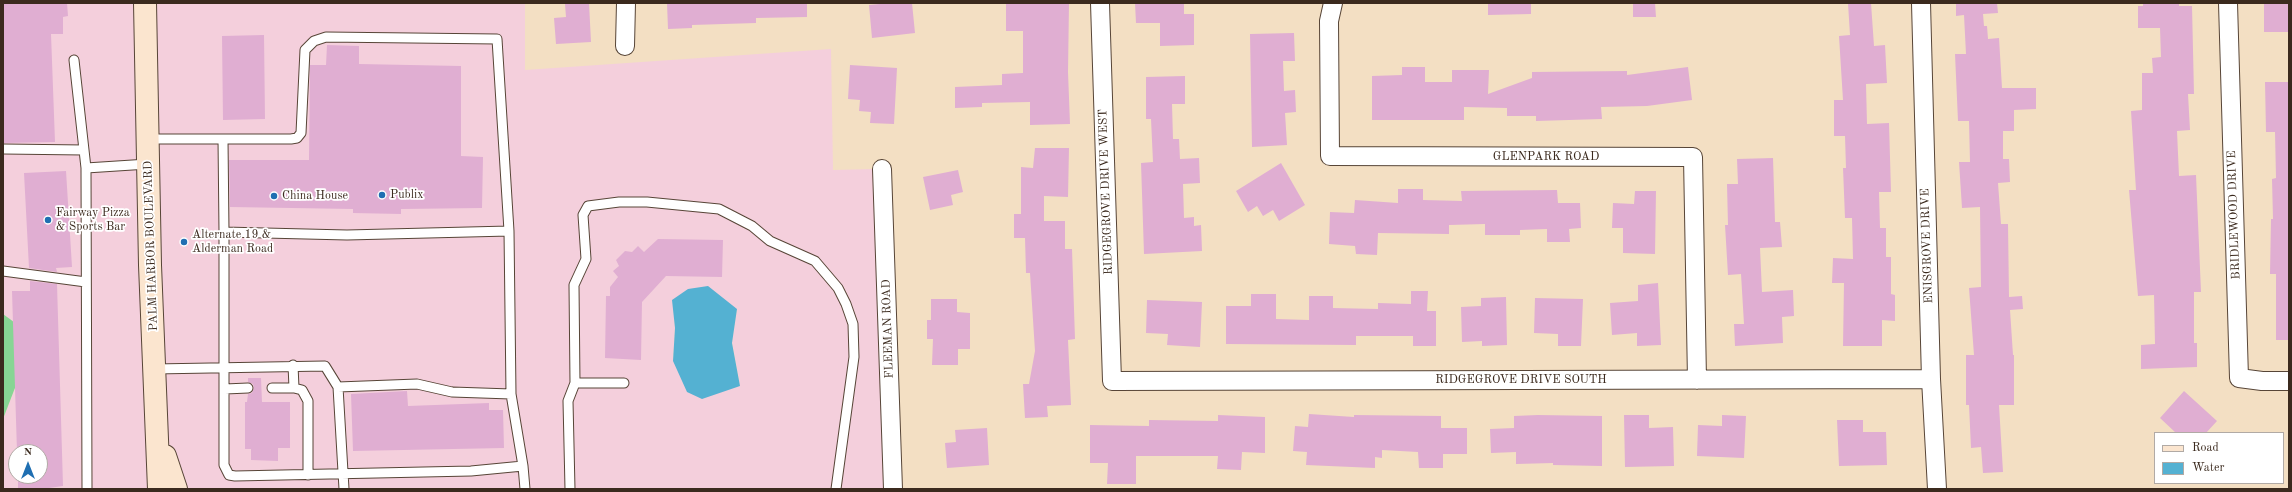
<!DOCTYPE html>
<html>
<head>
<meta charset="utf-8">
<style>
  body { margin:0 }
  #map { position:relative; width:2292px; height:492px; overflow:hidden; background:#f3dfc3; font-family:"Old Standard TT",serif }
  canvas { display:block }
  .frame { position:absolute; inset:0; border:4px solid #3b2a1e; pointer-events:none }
  .legend { position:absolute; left:2154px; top:432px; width:130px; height:52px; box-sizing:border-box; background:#fff; border:1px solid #b1aaa5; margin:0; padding:5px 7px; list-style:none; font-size:12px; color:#3b2a1e }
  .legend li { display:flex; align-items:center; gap:8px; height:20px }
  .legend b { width:20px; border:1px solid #b1aaa5 }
  .north { position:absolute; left:8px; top:444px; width:40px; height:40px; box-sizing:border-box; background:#fff; border:1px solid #b1aaa5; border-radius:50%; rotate:0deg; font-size:11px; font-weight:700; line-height:16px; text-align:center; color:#3b2a1e }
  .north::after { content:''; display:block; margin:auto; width:14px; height:18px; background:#1f6fb2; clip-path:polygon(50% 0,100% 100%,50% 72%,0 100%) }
</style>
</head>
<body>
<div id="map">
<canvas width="2292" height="492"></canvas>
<div class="frame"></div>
<ul class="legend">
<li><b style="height:5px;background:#fbe5cf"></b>Road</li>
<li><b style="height:11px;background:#54b1d2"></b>Water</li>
</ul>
<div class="north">N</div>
</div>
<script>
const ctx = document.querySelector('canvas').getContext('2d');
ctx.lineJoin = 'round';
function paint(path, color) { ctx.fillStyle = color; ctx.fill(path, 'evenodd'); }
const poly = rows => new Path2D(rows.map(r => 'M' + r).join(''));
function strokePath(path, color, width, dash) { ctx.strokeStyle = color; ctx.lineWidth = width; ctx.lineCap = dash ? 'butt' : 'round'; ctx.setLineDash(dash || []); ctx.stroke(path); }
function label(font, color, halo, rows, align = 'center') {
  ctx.font = font + ' "Old Standard TT",serif'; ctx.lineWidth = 3.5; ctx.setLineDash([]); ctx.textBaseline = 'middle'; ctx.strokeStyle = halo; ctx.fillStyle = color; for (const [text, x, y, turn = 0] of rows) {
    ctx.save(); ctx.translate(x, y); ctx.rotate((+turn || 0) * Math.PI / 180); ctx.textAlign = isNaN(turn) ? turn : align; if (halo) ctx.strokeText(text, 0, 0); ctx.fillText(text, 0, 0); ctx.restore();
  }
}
const built = poly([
  [3,3,136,3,151,489,3,489,3,419,18,380,22,329,3,314],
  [16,452,40,452,40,476,16,476],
  [153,3,525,3,525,70,831,49,833,170,874,169,885,489,167,489],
  [673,300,737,309,732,342,740,386,673,361,675,328]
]);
const green = poly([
  [3,314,22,328,18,380,3,419]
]);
const water = poly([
  [708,286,737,309,732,343,740,386,702,399,687,392,673,361,675,328,672,300,688,289]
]);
const building = poly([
  [3,3,67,3,68,16,63,17,63,34,51,34,55,142,3,143],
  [589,3,591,42,556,44,554,18,566,17,565,4],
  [667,3,807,3,807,17,756,18,756,23,692,25,692,28,668,29],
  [890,3,912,3,915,33,872,38,869,5],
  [1006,3,1069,3,1068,72,1070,124,1030,125,1030,102,982,103,982,107,955,108,955,87,1002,85,1002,74,1023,73,1023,31,1006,31],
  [1135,3,1184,3,1184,14,1194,14,1194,45,1160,46,1160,23,1136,23],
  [1488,3,1531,3,1531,14,1488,15],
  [1633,3,1655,3,1656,17,1633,17],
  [1848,3,1871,3,1874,46,1885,45,1887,83,1866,84,1867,124,1889,123,1891,192,1879,192,1880,228,1886,228,1886,257,1891,257,1891,294,1895,295,1895,321,1882,320,1882,346,1843,346,1844,283,1832,283,1833,258,1853,259,1852,218,1845,218,1843,168,1846,168,1845,136,1834,136,1834,100,1843,100,1839,36,1850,35],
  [1956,3,1997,3,1998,13,1983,14,1984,26,1987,26,1988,39,1999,38,2002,88,2036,88,2036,109,2014,110,2014,131,2003,131,2003,159,2009,159,2010,182,1998,183,2001,224,2008,224,2009,297,2022,296,2023,309,2010,310,2013,355,2014,355,2014,405,1999,405,2003,472,1983,473,1981,447,1971,448,1969,405,1966,405,1966,355,1974,355,1969,288,1981,287,1980,207,1962,208,1959,162,1970,162,1969,121,1958,121,1955,54,1966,54,1964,15,1956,16],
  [2143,3,2179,3,2179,6,2192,6,2194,94,2188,94,2190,130,2177,131,2179,176,2196,175,2201,292,2194,292,2194,343,2197,343,2197,367,2141,369,2141,345,2155,344,2154,295,2138,296,2129,190,2136,190,2131,111,2142,110,2142,73,2153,73,2152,58,2161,57,2160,28,2138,28,2138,6,2143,6],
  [2264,3,2289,3,2289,32,2264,32],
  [1294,33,1295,61,1283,61,1284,91,1295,90,1296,112,1285,113,1287,145,1252,147,1250,34],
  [264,35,265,119,223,120,222,36],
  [327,45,359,46,359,64,461,66,461,156,483,157,482,208,401,209,401,214,353,213,353,209,230,207,229,160,309,160,310,65,326,65],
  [850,65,897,68,894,124,870,123,871,112,859,111,860,100,848,99],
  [1402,67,1425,67,1425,82,1452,82,1452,70,1489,70,1488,94,1532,78,1532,72,1627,71,1627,75,1688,67,1692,100,1647,106,1601,107,1602,119,1536,121,1536,116,1507,116,1507,108,1464,107,1464,120,1372,120,1372,76,1402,75],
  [1185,76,1185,104,1172,104,1173,139,1179,139,1180,159,1199,158,1200,183,1183,184,1184,218,1194,217,1194,226,1201,225,1202,251,1144,254,1141,163,1153,162,1151,119,1146,119,1146,77],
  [2265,82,2289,82,2289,340,2276,340,2276,274,2270,274,2271,219,2273,219,2272,179,2276,178,2275,132,2266,132],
  [1035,148,1069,148,1068,197,1044,196,1044,221,1065,221,1065,249,1072,249,1075,339,1068,340,1071,405,1047,406,1048,417,1025,418,1023,384,1029,384,1035,351,1030,273,1026,273,1025,238,1014,238,1014,214,1021,214,1021,167,1033,168],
  [1773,158,1775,222,1780,222,1782,247,1760,248,1762,292,1793,290,1794,316,1782,317,1783,343,1735,346,1734,324,1744,324,1741,274,1728,275,1725,225,1728,225,1727,184,1738,184,1737,159],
  [1281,163,1305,205,1279,221,1273,210,1263,216,1257,206,1248,212,1236,191],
  [958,170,963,192,951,195,953,205,930,210,923,177],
  [66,171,72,267,56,268,57,272,29,268,24,173],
  [1398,189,1423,189,1423,200,1462,201,1461,191,1557,190,1558,203,1580,203,1581,228,1569,229,1570,242,1547,242,1547,229,1520,230,1520,235,1485,235,1485,224,1449,225,1449,234,1378,233,1377,255,1356,254,1355,246,1329,244,1330,212,1354,213,1355,200,1398,203],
  [1635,191,1656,191,1655,254,1623,253,1623,228,1612,228,1613,203,1634,204],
  [658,239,723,240,722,277,666,276,642,302,641,360,605,358,606,296,610,296,610,287,618,277,613,271,619,266,616,260,625,251,632,252,638,246,644,252],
  [30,281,57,284,63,486,42,489,18,489,18,476,40,476,40,452,17,452,12,291,30,291],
  [1658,283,1661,345,1637,346,1637,333,1612,335,1610,303,1638,301,1638,285],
  [1411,291,1428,291,1427,311,1436,311,1436,346,1413,346,1413,336,1356,336,1356,345,1226,344,1226,306,1251,306,1251,294,1276,294,1276,319,1309,320,1309,296,1333,296,1333,308,1378,309,1378,303,1411,304],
  [1506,297,1507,345,1482,346,1482,341,1462,342,1461,307,1481,306,1481,298],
  [1535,298,1583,299,1581,346,1558,346,1558,334,1534,333],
  [931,299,957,299,957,312,970,313,970,349,958,349,958,365,932,365,933,339,927,339,927,320,931,320],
  [1147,300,1202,302,1200,347,1167,345,1168,334,1146,333],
  [248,378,261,378,262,402,290,402,290,448,278,448,278,461,251,460,251,449,245,449,245,402,247,402,248,394,252,393,254,388,253,384,248,382],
  [407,391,408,406,489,403,489,410,503,410,504,448,353,451,351,394],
  [2184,391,2217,421,2206,433,2176,433,2160,418],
  [1309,414,1354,417,1354,415,1441,416,1441,428,1467,428,1467,454,1443,454,1443,468,1419,468,1418,452,1382,450,1382,458,1375,457,1375,468,1306,465,1307,452,1293,451,1295,426,1308,427],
  [1218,415,1265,417,1265,453,1242,452,1241,470,1217,469,1218,456,1136,456,1136,484,1107,484,1108,463,1090,463,1090,425,1149,426,1149,420,1218,421],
  [1538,415,1602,416,1602,466,1553,465,1553,463,1516,464,1516,452,1491,453,1490,429,1514,428,1514,416],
  [1624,415,1649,415,1649,428,1673,427,1674,466,1625,467],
  [1722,415,1746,416,1744,458,1697,456,1698,425,1722,426],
  [1837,420,1863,420,1863,432,1886,432,1887,465,1839,466],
  [987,428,989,465,947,468,945,443,956,442,955,430]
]);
const lane = poly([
  [74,60,86,168,87,489],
  [148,139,291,139,297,138,301,133,305,50,314,41,326,37,497,39,509,231,511,394,523,466,525,489],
  [223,139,224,232,347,235,509,231],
  [3,149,84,150],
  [86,168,148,164],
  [224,232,224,465,229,475,235,476,471,471,523,466],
  [3,271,86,282],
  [293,365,294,388],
  [154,369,325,366,338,387,344,489],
  [624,383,575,383,574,285,586,259,583,215,588,206,619,202,647,202,719,209,752,226,770,241,815,261,838,288,846,304,853,324,854,357,836,489],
  [338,387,417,384,452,392,511,394],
  [272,388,294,388,302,390,308,401,308,475],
  [225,389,248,388],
  [570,489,568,401,575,383]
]);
const street = poly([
  [1100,3,1112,381,1931,379],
  [1333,3,1329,21,1330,156,1693,157,1697,380],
  [1921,3,1931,379,1937,489],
  [2228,3,2239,378,2262,381,2289,381],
  [625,46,626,3],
  [882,169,893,489]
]);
const secondary = poly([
  [145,3,150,265,159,489],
  [165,456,176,489]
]);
const markers = [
  [382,195,4,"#1f6fb2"],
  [274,196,4,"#1f6fb2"],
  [48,220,4,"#1f6fb2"],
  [184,242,4,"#1f6fb2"]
];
const streetNames = [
  ["GLENPARK ROAD",1546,157],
  ["RIDGEGROVE DRIVE WEST",1106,192,-92],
  ["BRIDLEWOOD DRIVE",2234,215,-92],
  ["PALM HARBOR BOULEVARD",151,246,-92],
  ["ENISGROVE DRIVE",1927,246,-92],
  ["FLEEMAN ROAD",888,329,-92],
  ["RIDGEGROVE DRIVE SOUTH",1521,380]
];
const poiNames = [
  ["Publix",390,195],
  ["China House",282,196],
  ["Fairway Pizza",56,213],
  ["& Sports Bar",56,227],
  ["Alternate 19 &",192,235],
  ["Alderman Road",192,249]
];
paint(built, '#f4cfdc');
paint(green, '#87d594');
paint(water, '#54b1d2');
paint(building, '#e0aed2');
strokePath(lane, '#574537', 11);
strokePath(street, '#574537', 20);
strokePath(secondary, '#574537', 24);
strokePath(lane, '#fff', 9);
strokePath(street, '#fff', 18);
strokePath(secondary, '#fbe5cf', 22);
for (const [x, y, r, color] of markers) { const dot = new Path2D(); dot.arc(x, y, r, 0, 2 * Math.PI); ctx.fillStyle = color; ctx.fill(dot); strokePath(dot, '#fff', 1.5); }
label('12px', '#3b2a1e', '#fff', streetNames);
label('12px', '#3b2a1e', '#fff', poiNames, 'left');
</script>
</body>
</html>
